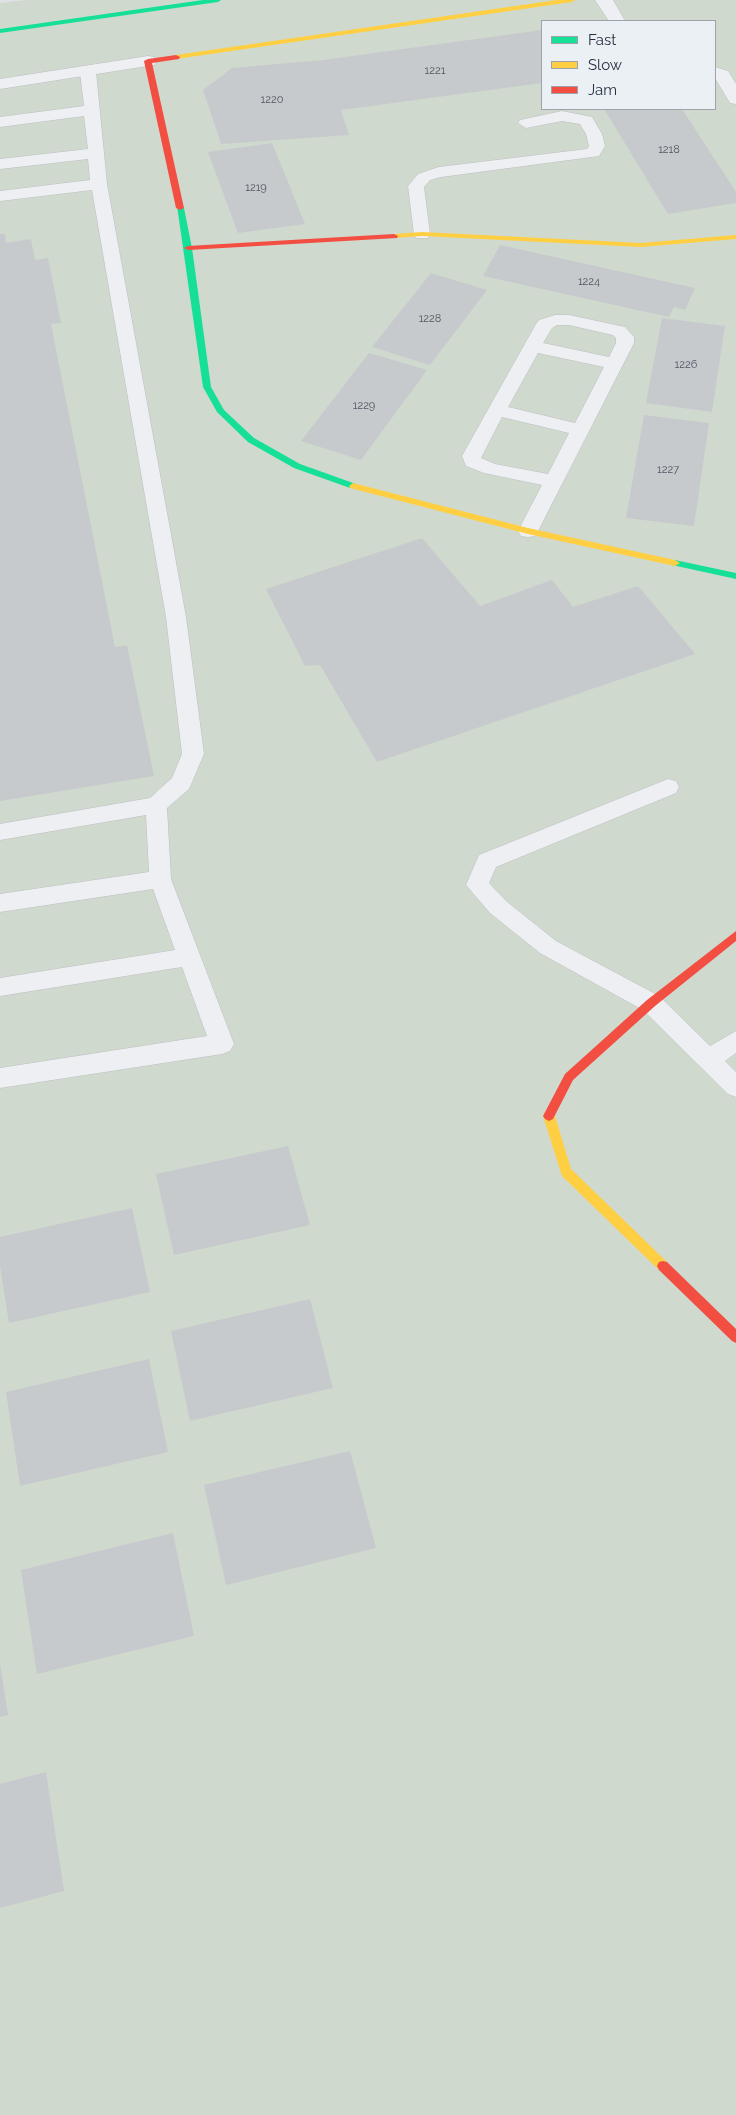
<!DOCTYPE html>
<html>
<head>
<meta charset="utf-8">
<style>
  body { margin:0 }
  #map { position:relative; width:736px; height:2115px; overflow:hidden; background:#dfe1e4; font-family:Raleway,sans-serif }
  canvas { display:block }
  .legend { position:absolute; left:541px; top:20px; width:175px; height:90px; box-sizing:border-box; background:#ebf0f5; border:1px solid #9ca3ac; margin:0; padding:6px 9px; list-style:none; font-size:15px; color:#25303f }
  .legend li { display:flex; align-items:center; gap:10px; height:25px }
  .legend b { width:25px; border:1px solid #9ca3ac }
</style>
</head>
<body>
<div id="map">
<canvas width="736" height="2115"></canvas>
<ul class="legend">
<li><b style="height:6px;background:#16e098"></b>Fast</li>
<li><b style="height:6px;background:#ffcf43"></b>Slow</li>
<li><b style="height:6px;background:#f24e42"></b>Jam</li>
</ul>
</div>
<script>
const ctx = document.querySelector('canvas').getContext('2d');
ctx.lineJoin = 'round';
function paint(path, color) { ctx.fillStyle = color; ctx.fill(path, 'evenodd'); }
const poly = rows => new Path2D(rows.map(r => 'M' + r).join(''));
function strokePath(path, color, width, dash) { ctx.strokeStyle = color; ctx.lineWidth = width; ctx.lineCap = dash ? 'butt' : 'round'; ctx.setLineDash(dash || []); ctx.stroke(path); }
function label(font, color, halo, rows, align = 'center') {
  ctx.font = font + ' Raleway,sans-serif'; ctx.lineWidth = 5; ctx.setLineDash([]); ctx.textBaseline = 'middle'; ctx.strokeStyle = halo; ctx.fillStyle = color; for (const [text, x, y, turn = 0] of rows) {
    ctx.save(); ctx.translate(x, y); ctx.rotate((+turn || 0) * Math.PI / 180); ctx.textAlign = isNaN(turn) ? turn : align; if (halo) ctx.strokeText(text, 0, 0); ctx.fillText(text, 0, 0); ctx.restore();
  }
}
const green = poly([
  [26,0,736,0,736,2115,0,2115,0,3],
  [542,21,715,21,715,109,542,109]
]);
const building = poly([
  [542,30,542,83,341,110,349,135,221,144,203,90,232,68,323,60],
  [604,109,682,109,736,192,736,203,668,214],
  [272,143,305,224,238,233,208,152],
  [0,234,5,234,6,243,31,239,35,260,48,258,61,323,51,324,115,647,127,645,154,776,0,801],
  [500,245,695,288,685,310,674,307,669,317,483,276],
  [431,273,487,290,430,365,372,347],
  [662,318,725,326,712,412,646,403],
  [369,353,427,370,361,460,301,441],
  [644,415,709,423,694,526,626,518],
  [422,538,480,606,552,580,573,607,638,586,695,654,377,762,320,665,305,666,266,589],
  [288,1146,310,1225,174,1255,156,1174],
  [132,1208,150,1292,9,1323,0,1266,0,1237],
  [310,1299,333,1388,190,1421,171,1331],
  [149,1359,168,1452,20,1486,6,1392],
  [350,1451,376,1548,226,1585,204,1485],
  [173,1533,194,1636,37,1674,21,1570],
  [0,1664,8,1715,0,1717],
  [46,1772,64,1891,0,1908,0,1784]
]);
const lane = poly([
  [88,67,96,72,107,184,186,617,204,754,189,789,167,808,171,879,234,1044,230,1051,222,1054,0,1088,0,1068,207,1036,182,967,0,996,0,978,175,950,153,889,0,912,0,894,149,872,146,815,0,840,0,824,150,798,172,778,182,754,166,617,92,190,0,201,0,191,90,180,88,159,0,169,0,159,88,149,84,116,0,127,0,117,84,106,80,72,88,67],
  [562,111,592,117,602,134,605,146,599,156,441,177,430,180,424,187,430,234,428,238,416,238,414,234,408,186,418,174,439,167,587,149,589,146,586,134,580,124,562,121,526,128,518,123,520,120,562,111],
  [555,315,569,315,625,327,634,337,634,343,538,531,535,536,528,537,521,536,518,531,542,485,484,473,466,466,462,456,536,324,539,320,555,315],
  [557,325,569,325,613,335,616,338,616,343,609,357,543,343,552,328,557,325],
  [538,353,604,367,575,423,508,407,538,353],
  [502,417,569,433,548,474,495,464,481,458,502,417],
  [668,779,676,781,679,787,676,793,496,867,489,883,506,901,556,941,659,996,710,1046,736,1031,736,1053,725,1061,736,1072,736,1097,728,1094,643,1010,540,953,490,913,466,885,479,855,668,779]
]);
const street = poly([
  [595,0,613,0,625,21,609,21,595,0],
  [148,56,154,57,157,61,154,65,0,89,0,79,148,56],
  [715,67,728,71,736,84,736,104,730,103,715,78,715,67]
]);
const fast = poly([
  [203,0,221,0,218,2,0,33,0,29,203,0],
  [177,206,184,208,192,248,211,387,224,410,254,438,300,464,356,484,356,488,350,488,294,468,248,442,217,412,203,387,177,206],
  [675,560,736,573,736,579,672,565,672,561,675,560]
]);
const slow = poly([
  [557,0,575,0,572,2,176,59,172,57,176,55,557,0],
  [422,232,641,243,736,235,736,239,641,247,422,236,394,238,390,236,394,234,422,232],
  [353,483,528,528,675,560,680,563,675,566,528,534,350,488,349,486,353,483],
  [549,1111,553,1113,555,1116,571,1169,667,1262,669,1266,667,1270,663,1271,659,1270,562,1176,543,1116,545,1113,549,1111]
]);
const jam = poly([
  [176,55,180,57,179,59,152,63,184,208,180,210,176,208,144,61,148,59,176,55],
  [394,234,398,236,397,238,188,250,184,248,188,246,394,234],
  [736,931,736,941,655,1006,573,1080,553,1119,549,1121,545,1119,543,1116,565,1074,647,1000,736,931],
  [663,1261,667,1262,736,1329,736,1343,732,1341,659,1270,657,1266,659,1262,663,1261]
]);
const farNumbernames = [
  ["1221",435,71],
  ["1220",272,100],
  ["1218",669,150],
  ["1219",256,188],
  ["1224",589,282],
  ["1228",430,319],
  ["1226",686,365],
  ["1229",364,406],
  ["1227",668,470]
];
paint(green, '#d0d9ce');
paint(building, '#c7cacd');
strokePath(lane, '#bdbfc2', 1);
strokePath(street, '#bdbfc2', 1);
paint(lane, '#eeeff2');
paint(street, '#eeeff2');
paint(fast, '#16e098');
paint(slow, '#ffcf43');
paint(jam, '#f24e42');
label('11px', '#4e5763', null, farNumbernames);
</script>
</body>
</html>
